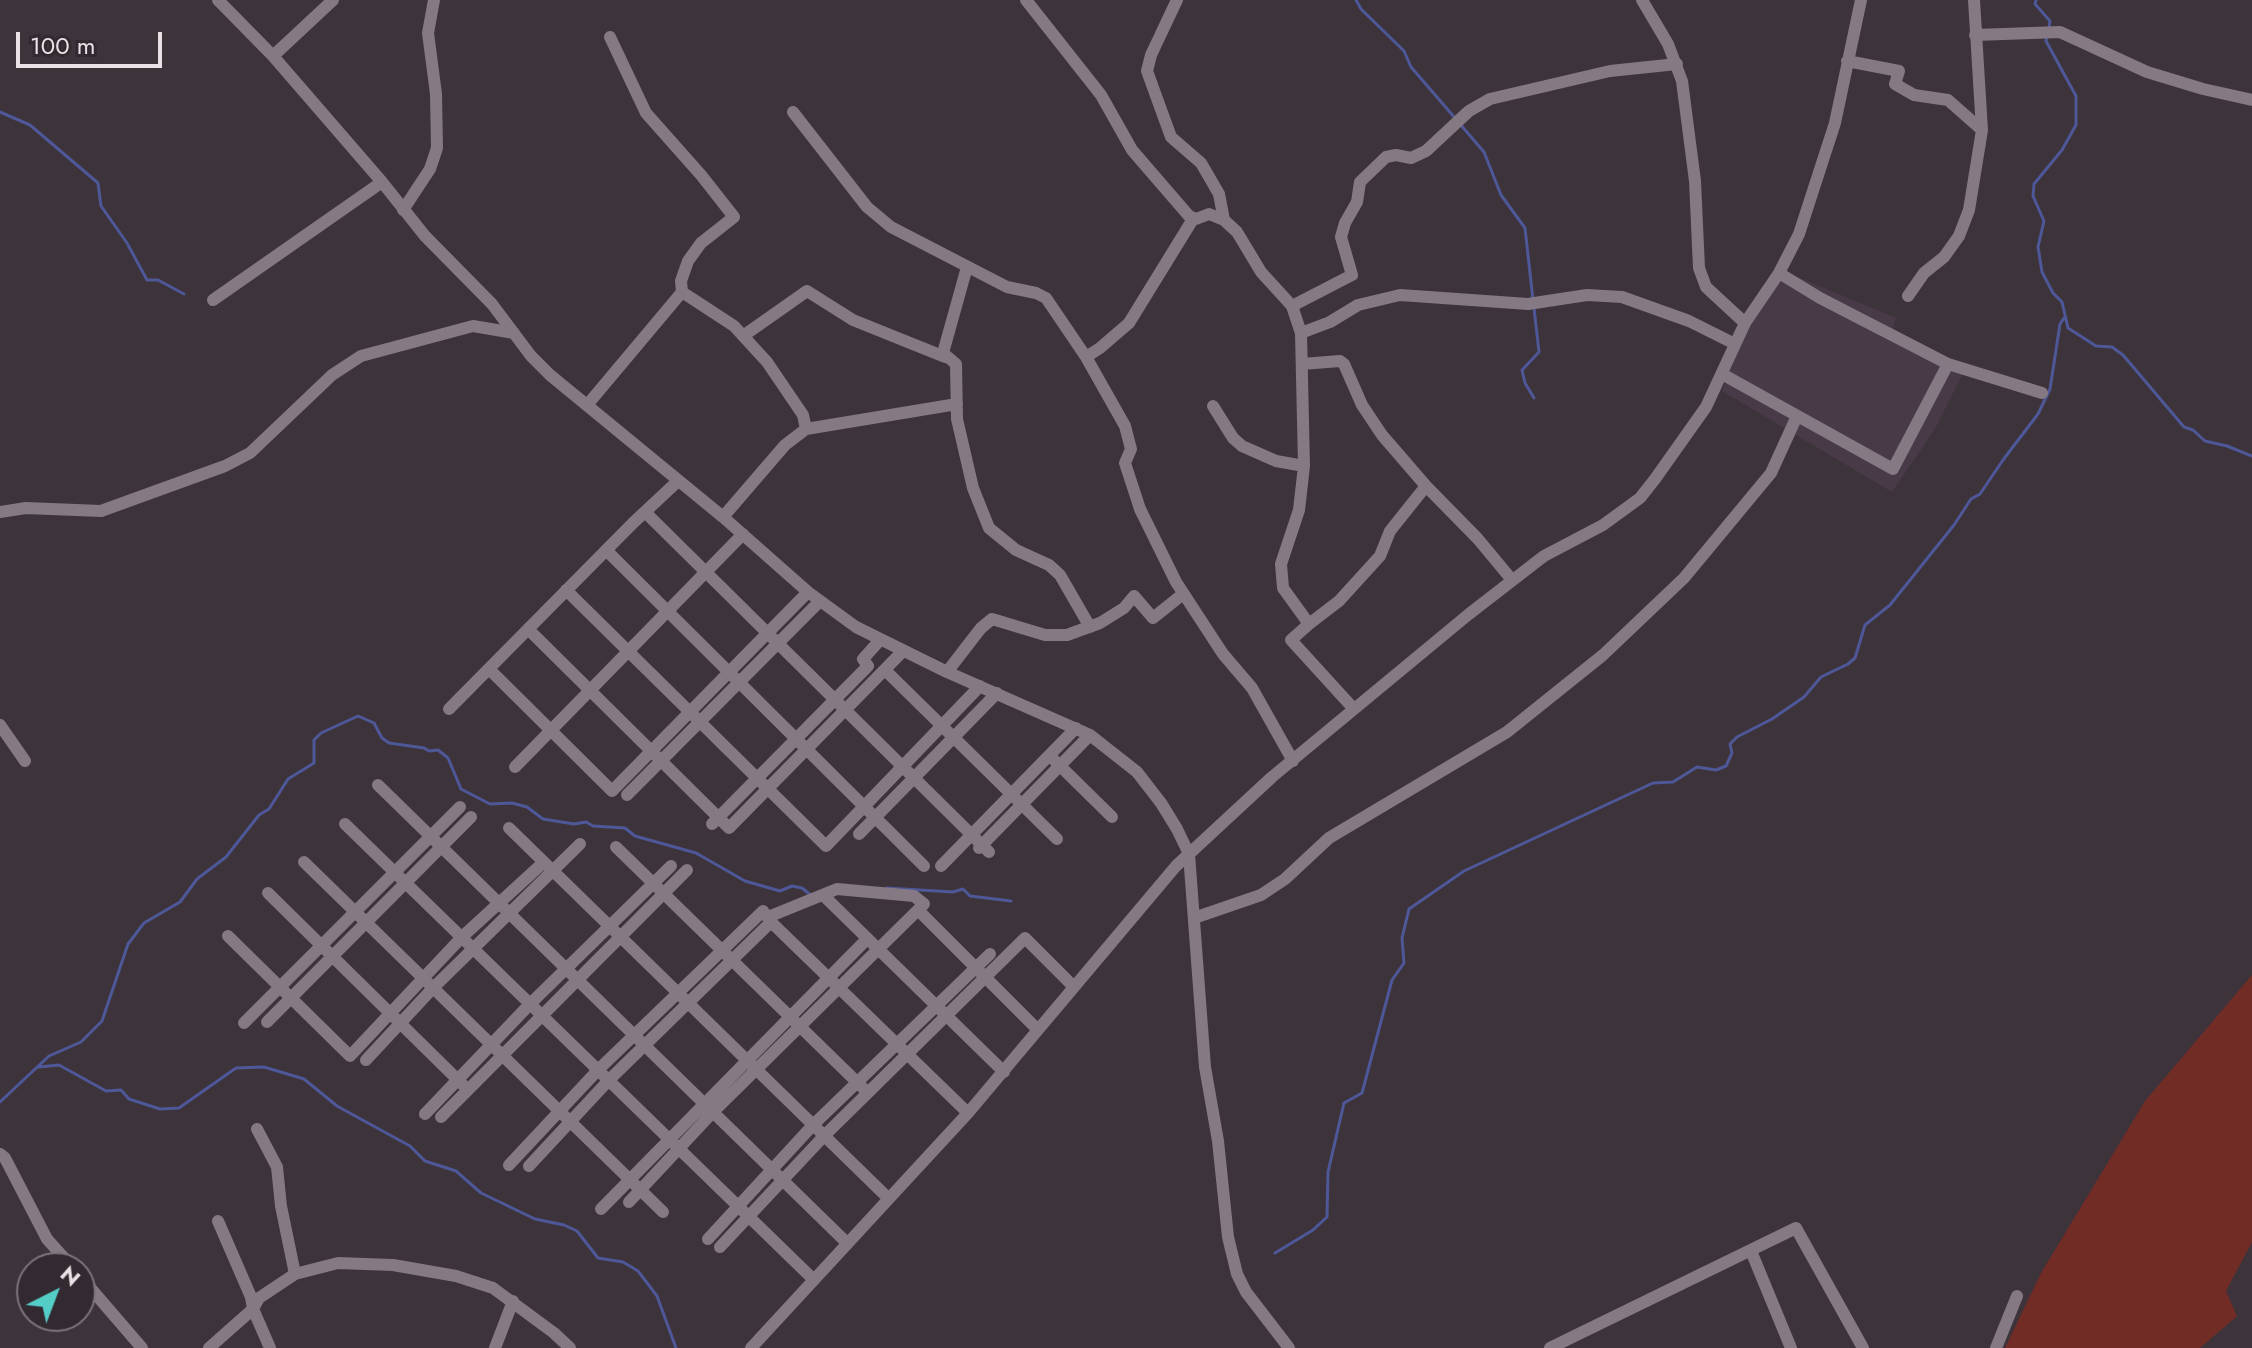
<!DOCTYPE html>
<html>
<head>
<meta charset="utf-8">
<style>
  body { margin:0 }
  #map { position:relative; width:2252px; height:1348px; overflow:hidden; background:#3d333b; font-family:Jost,sans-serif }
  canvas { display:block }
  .north { position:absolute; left:16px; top:1252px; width:80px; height:80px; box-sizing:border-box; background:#332931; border:2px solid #7b737a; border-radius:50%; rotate:42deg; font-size:22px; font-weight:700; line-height:32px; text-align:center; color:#e8e2e7 }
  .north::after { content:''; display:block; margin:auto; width:28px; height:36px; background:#54cdc6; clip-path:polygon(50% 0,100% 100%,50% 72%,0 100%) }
  .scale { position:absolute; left:16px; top:32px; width:146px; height:36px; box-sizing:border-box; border:4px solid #e8e2e7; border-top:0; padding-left:10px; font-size:24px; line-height:28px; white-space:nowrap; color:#e8e2e7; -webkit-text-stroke:6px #332931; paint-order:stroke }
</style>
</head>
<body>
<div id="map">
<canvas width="2252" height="1348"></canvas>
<div class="north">N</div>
<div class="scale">100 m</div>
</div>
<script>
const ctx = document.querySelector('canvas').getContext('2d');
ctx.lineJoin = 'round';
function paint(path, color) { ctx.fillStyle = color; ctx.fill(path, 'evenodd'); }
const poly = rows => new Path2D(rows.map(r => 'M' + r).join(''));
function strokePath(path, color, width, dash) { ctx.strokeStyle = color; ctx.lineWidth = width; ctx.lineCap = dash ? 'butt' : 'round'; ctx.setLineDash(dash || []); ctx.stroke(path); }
const built = poly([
  [1781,270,1896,318,1893,328,1962,375,1935,429,1892,492,1722,391,1750,317]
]);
const green = poly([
  [2252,975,2252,1242,2226,1291,2237,1316,2200,1348,2005,1348,2041,1273,2145,1101]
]);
const stream = poly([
  [1356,0,1361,9,1404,51,1411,67,1455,118],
  [2036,0,2035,4,2050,21,2049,28],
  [2047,36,2046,41,2076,96,2076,125,2062,150,2034,184,2033,196,2044,221,2038,247,2042,272,2053,293,2062,302,2068,328,2096,346,2112,347,2123,355,2184,427,2193,430,2205,441,2227,446,2252,456],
  [0,112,30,125,98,183,101,206,127,243,147,280,158,280,184,294],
  [1460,124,1484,152,1501,195,1525,228,1533,300],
  [1534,308,1539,352,1522,370,1525,383,1534,398],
  [887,888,953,892,963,889,970,896,1011,901],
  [39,1067,59,1065,106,1091,121,1090,129,1099,160,1109,179,1108,236,1068,264,1067,304,1079,337,1106,410,1146,425,1161,456,1171,481,1193,535,1219,564,1225,577,1231,598,1258,623,1262,638,1271,657,1296,676,1348],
  [0,1102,49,1056,81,1042,102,1021,128,944,144,923,180,902,197,879,226,857,259,815,269,809,288,779,314,763,314,740,321,733,358,716,374,723,382,738,389,743,424,748,429,751,438,750,448,758,461,789,490,804,512,803,527,807,543,819,574,824,586,822,593,826,625,828,635,836,696,853,745,881,780,891,792,886,802,888,812,896],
  [1275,1253,1313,1230,1327,1217,1328,1172,1344,1103,1362,1093,1392,980,1404,963,1402,938,1409,909,1464,871,1653,783,1673,782,1697,767,1716,770,1726,766,1732,753,1730,744,1737,737,1772,719,1804,697,1821,677,1848,664,1855,658,1865,625,1890,605,1954,525,1971,499,1980,494,2003,460,2038,414,2050,389,2060,324,2064,318]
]);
const minor = poly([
  [218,0,273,56,382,182,425,236,492,304,531,356,550,375,723,517,808,592,856,627,947,672,1090,735,1137,772,1161,803,1177,829,1189,854,1205,1067,1218,1141,1228,1237,1237,1274,1246,1292,1289,1348],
  [1026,0,1101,95,1132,150,1189,216,1196,219,1209,214,1224,220,1237,232,1261,272,1292,306,1301,333,1304,466,1299,510,1281,564,1283,588,1309,624,1291,640,1353,708],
  [1177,0,1151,55,1147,71,1171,137,1201,163,1219,194,1224,220],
  [1642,0,1668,44,1682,81,1695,181,1699,268,1706,287,1745,323],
  [1975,35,2060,32,2147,72,2203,89,2252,100],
  [273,56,333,0],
  [1847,61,1899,71,1895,84,1914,95,1948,100,1982,130],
  [793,112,867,207,891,227,1007,287,1036,293,1046,298,1086,357,1125,426,1131,449,1125,463,1140,509,1176,582,1223,654,1252,688,1293,761],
  [403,210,430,169,437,148,436,94,428,33,434,0],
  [967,267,943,353,956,364,957,419,973,488,989,528,1016,550,1049,565,1060,575,1090,627],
  [1779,273,1820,298,1948,364,2042,393],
  [682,292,734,326,767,362,803,415,806,429],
  [1908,296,1924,273,1944,257,1959,236,1969,210,1982,130,1974,0],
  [213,300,382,182],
  [1292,306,1352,275,1341,237,1345,223,1357,202,1360,182,1386,157,1396,155,1411,158,1426,151,1469,111,1490,99,1610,71,1677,64],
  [1301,333,1330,322,1358,305,1400,295,1528,304,1587,295,1622,297,1689,321,1735,344],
  [743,336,807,291,853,320,945,357],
  [1086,357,1100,348,1129,323,1193,219],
  [1302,364,1340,361,1344,364,1362,405,1382,435,1426,486,1478,539,1512,580],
  [1722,374,1893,469,1948,364],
  [588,404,682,292,681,281,688,261,701,243,734,217,701,175,646,113,610,37],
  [1213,406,1233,438,1242,446,1276,461,1304,466],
  [0,512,26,508,101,511,225,466,250,453,332,375,361,356,473,326,514,333],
  [645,512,989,852],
  [723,517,785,445,806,429,957,404],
  [606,550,924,866],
  [566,590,826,846,980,686],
  [1309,624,1339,601,1380,556,1390,531,1426,486],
  [528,629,729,828,903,651],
  [489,669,612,791,808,592],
  [885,670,1057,839],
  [947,672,981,628,992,619,1045,635,1067,635,1100,623,1124,608,1134,596,1153,618,1183,594],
  [449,709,633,523,678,481],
  [0,725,25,761],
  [1054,760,1112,817],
  [515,767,743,534],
  [378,785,847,1243],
  [627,795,820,601],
  [345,824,814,1280],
  [712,824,868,666,863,659,880,640],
  [509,828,888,1198],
  [859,834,997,693],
  [616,847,863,1088],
  [979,848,1090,735],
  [304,862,663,1212],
  [941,866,1076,728],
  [268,893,463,1085],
  [824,896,1004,1072],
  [918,910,1037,1029],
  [1194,918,1261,895,1285,879,1329,838,1507,732,1603,655,1684,578,1771,473,1797,416],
  [228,936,350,1056,462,937,544,862],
  [267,1022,471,817],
  [244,1023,460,807],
  [366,1060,433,988,580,844],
  [425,1114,530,1004,671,866],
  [441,1117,687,870],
  [257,1129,277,1167,281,1206,295,1274],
  [0,1154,5,1158,47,1239,73,1268],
  [509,1165,598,1070,763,911,771,922,968,1113],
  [529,1166,609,1080,771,922],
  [629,1202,713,1112,924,904,914,896,837,889,768,917],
  [601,1209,867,939],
  [218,1221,251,1297,253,1309,270,1348],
  [708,1239,813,1125,990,954],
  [720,1247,824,1136,1025,938,1074,987],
  [1751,1251,1791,1348],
  [80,1276,142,1348],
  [209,1348,253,1309,259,1298,295,1274,338,1263,393,1265,456,1276,493,1288,554,1333,570,1348],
  [495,1348,513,1301],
  [751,1348,968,1113,1176,866,1272,777,1469,614,1544,556,1603,525,1640,498,1655,479,1706,407,1745,323,1779,273,1799,234,1835,123,1861,0],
  [1550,1348,1796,1228,1863,1348],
  [1996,1348,2017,1296]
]);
paint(built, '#493a47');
paint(green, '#722c26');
strokePath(stream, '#4e5898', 3);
strokePath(minor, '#857983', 12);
</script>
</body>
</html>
